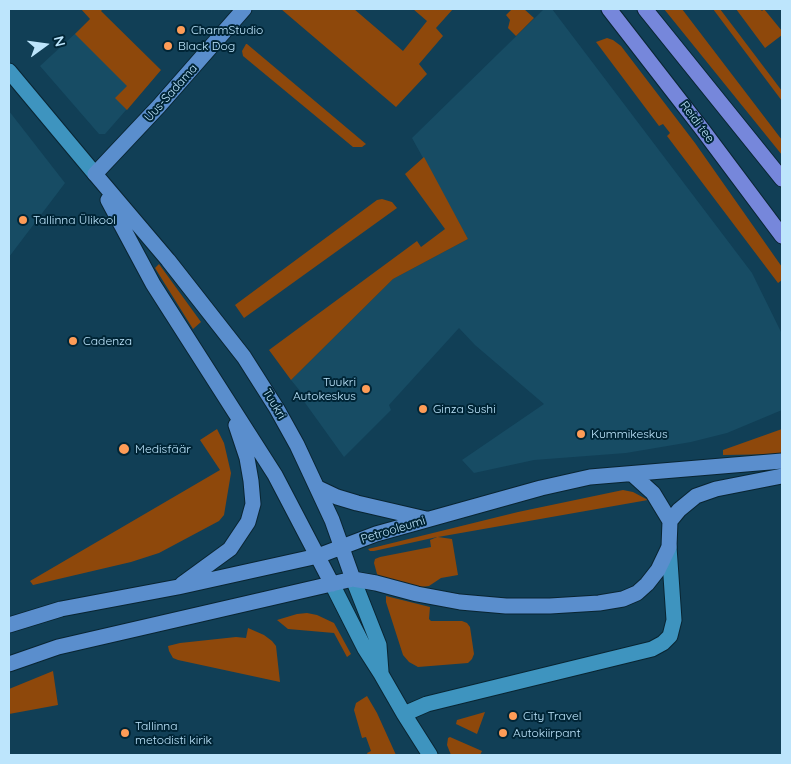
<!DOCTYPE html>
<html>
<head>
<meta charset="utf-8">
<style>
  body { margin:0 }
  #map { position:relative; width:791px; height:764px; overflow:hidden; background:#113f56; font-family:Quicksand,sans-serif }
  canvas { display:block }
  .frame { position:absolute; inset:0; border:10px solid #bde5fc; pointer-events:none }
  .north { position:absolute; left:20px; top:20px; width:50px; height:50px; -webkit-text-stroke:4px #002536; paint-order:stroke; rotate:76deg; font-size:14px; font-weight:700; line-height:20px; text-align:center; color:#bde5fc }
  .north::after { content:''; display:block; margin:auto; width:18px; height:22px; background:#bde5fc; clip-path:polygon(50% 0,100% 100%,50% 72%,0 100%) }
</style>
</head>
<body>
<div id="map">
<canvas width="791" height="764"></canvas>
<div class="frame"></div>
<div class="north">N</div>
</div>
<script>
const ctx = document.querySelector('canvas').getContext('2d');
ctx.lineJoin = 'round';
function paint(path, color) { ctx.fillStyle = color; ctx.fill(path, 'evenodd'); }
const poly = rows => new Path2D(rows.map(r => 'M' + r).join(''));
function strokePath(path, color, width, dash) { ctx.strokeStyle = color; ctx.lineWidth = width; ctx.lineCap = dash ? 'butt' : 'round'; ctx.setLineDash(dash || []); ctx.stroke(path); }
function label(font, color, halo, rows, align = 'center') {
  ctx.font = font + ' Quicksand,sans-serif'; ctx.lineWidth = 4; ctx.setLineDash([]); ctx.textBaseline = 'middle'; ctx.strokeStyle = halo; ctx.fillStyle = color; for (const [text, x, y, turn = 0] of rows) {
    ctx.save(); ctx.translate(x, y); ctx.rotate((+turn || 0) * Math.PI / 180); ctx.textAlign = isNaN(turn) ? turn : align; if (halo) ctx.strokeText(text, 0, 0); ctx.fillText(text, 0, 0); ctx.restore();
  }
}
const built = poly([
  [544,9,552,9,752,273,782,334,782,410,727,433,691,442,626,453,534,460,474,473,462,460,544,404,475,345,459,328,389,405,391,410,344,457,303,400,305,397,291,380,393,279,468,239,412,138],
  [91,19,154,78,105,134,99,134,40,66],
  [9,111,65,183,9,257]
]);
const green = poly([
  [81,9,103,9,101,11,161,70,127,110,115,98,127,86,75,34,90,19],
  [281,9,354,9,403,51,427,21,413,9,453,9,436,28,443,36,419,64,427,74,396,107],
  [512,9,524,9,534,18,516,36,508,28,510,20,506,15],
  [664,9,682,9,782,140,782,155],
  [713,9,720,9,782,91,782,101],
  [736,9,760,9,762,11,764,9,782,31,782,35,765,48],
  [607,38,613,40,621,46,695,143,782,267,782,280,778,283,667,136,670,133,663,124,659,126,596,42],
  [246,44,247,44,366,144,362,147,353,147,243,56,242,51],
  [424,157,468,239,393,279,291,380,269,350,417,241,421,247,445,229,405,174],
  [382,199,392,202,397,208,244,318,235,305,377,200],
  [159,264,201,322,193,329,155,268],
  [217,429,224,443,231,473,224,515,219,521,159,553,131,562,33,585,30,581,220,470,200,440],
  [782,429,782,454,723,455,723,450],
  [623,490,633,492,648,500,438,537,452,539,458,575,441,578,429,586,421,587,380,577,377,574,374,563,375,559,380,557,431,547,430,540,437,537,374,551,370,551,368,549,518,512],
  [386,596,430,607,429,619,431,621,462,621,467,623,470,627,474,654,472,659,468,663,418,667,409,662,403,655,386,602],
  [307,613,317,615,334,623,351,654,347,657,334,633,288,629,277,620,297,614],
  [248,628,264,635,272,641,276,646,280,682,178,660,173,658,169,651,168,646,180,643,236,637,246,638],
  [53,671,58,705,9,714,9,689],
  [367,696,377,713,396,755,368,755,367,753,371,751,366,737,362,738,354,710,356,703],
  [485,712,477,734,456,724,457,720],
  [450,737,482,751,480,755,451,755,447,745,448,738]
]);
const street = poly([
  [9,71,95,174],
  [353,579,379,645,381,672],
  [332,584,365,649,381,674,404,714,430,755],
  [404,714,427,704,652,649,663,643,670,636,674,620,669,547]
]);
const secondary = poly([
  [95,174,168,260,244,357,277,409,297,445,332,520,353,579],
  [95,174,159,106,244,9],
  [108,200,153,284,275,475,332,584],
  [632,474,653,493,670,521],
  [318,488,337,497,357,503,426,519],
  [182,584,230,549,248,522,253,504,251,481,247,458,236,425],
  [9,625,61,609,178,587,318,556,376,534,541,488,590,477,782,461],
  [9,664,58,647,353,579,376,583,417,594,460,602,506,606,550,606,599,603,623,599,637,593,647,584,658,570,669,547,670,521,679,510,696,496,716,489,782,476]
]);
const primary = poly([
  [609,9,702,129,782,236],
  [645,9,782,179]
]);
const markers = [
  [181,30,5,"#fe9c57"],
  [168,46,5,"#fe9c57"],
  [23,220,5,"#fe9c57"],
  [73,341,5,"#fe9c57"],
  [366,389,5,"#fe9c57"],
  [423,409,5,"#fe9c57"],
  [581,434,5,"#fe9c57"],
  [124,449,6,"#fe9c57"],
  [513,716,5,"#fe9c57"],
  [125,733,5,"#fe9c57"],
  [503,733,5,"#fe9c57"]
];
const poiNames = [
  ["CharmStudio",191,30],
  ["Black Dog",178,46],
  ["Tallinna Ülikool",33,220],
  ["Cadenza",83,341],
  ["Tuukri",356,382,"right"],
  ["Autokeskus",356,396,"right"],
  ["Ginza Sushi",433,409],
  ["Kummikeskus",591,434],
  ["Medisfäär",135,449],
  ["City Travel",523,716],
  ["Tallinna",135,726],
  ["metodisti kirik",135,740],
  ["Autokiirpant",513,733]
];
const streetNames = [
  ["Uus-Sadama",171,93,-48],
  ["Reidi tee",697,122,53],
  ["Tuukri",274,404,59],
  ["Petrooleumi",393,530,-17]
];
paint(built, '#174c64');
paint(green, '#8e480b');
strokePath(street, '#092532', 17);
strokePath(secondary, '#092532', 17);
strokePath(primary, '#092532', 17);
strokePath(street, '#3e94bf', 15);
strokePath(secondary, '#5a8ecd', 15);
strokePath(primary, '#7687db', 15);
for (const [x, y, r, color] of markers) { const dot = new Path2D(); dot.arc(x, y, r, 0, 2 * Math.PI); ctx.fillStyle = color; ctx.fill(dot); strokePath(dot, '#002536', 2); }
label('12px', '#bde5fc', '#002536', poiNames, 'left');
label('12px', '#bde5fc', '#002536', streetNames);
</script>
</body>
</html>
